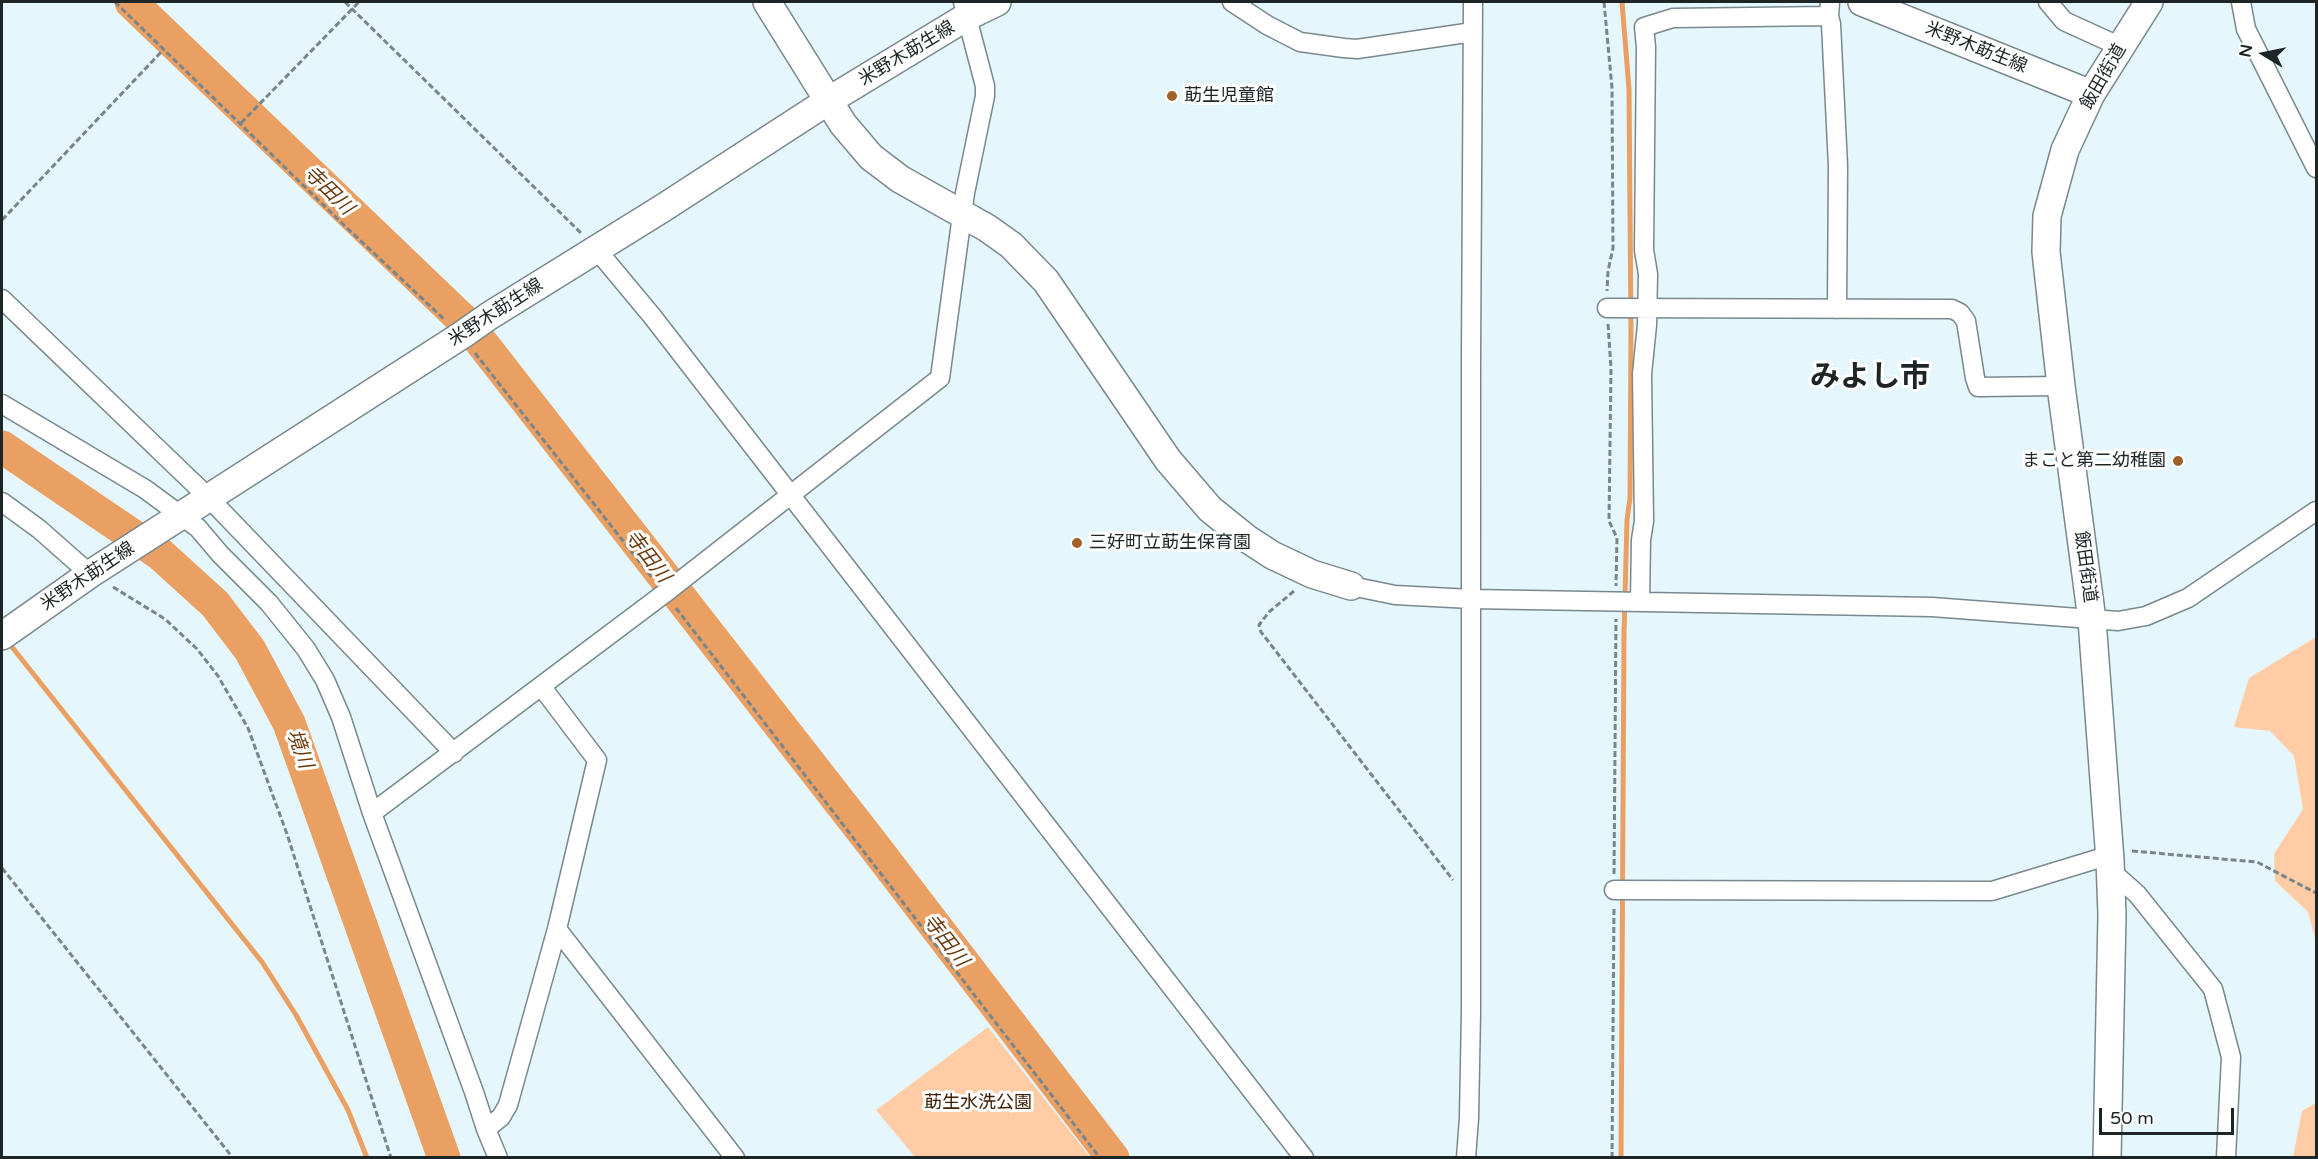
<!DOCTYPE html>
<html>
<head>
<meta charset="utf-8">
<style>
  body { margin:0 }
  #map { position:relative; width:2318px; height:1159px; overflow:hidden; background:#e5f7fc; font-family:"Varela Round",sans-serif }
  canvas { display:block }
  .frame { position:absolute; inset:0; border:3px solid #1e2526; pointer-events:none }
  .north { position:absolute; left:2234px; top:24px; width:60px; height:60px; -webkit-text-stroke:4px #fff; paint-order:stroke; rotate:280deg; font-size:16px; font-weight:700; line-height:24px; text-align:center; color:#1e2526 }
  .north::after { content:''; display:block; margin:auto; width:21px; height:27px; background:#1e2526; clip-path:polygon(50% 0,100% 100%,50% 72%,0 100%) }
  .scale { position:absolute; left:2099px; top:1108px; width:135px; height:27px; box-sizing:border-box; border:3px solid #1e2526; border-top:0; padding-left:8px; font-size:18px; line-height:21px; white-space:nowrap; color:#1e2526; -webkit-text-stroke:4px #fff; paint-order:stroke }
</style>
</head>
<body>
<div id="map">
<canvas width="2318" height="1159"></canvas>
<div class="frame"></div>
<div class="north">N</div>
<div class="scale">50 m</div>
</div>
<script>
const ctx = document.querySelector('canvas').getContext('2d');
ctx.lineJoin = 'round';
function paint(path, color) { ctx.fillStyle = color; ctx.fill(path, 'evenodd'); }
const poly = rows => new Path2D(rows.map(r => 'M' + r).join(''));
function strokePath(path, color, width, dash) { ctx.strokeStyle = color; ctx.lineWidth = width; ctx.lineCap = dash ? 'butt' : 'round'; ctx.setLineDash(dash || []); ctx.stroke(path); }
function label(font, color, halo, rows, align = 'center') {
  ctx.font = font + ' "Varela Round","Noto Sans JP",sans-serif'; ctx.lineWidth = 6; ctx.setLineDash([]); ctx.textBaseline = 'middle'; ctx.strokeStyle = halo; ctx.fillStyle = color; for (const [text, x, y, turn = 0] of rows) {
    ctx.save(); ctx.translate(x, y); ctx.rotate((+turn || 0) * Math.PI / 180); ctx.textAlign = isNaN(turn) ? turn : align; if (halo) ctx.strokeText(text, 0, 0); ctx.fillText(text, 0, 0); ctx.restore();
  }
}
const green = poly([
  [2316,637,2316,942,2308,912,2275,881,2274,854,2303,809,2294,756,2270,731,2234,727,2249,678],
  [988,1027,1090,1157,915,1157,876,1110],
  [2316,1103,2316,1157,2293,1157,2302,1111]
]);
const stream = poly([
  [8,642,262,962,296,1015,348,1110,367,1158],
  [1621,1158,1624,634,1627,520,1630,498,1631,334,1629,89,1622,2]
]);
const river = poly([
  [131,2,467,324,874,846,1113,1158],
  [2,447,160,554,215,604,250,650,289,723,444,1158]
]);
const path = poly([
  [115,2,346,227,445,320],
  [345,2,581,233],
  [1604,2,1612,88,1613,248,1608,271,1607,291],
  [241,123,359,2],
  [2,220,164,49],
  [1608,324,1611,368,1609,521,1617,538,1616,586],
  [475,353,653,579],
  [113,587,165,619,197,649,218,676,248,728,287,834,391,1158],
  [1294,591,1269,612,1259,625,1261,632,1453,880],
  [676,608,1100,1158],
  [2132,851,2257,862,2316,893],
  [2,868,233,1158],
  [1614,874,1616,619],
  [1612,1158,1614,907]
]);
const street = poly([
  [1232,2,1267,25,1300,42,1344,48,1357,49,1473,32],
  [1830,2,1829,16,1831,24,1838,166,1837,309],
  [2048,2,2064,21,2121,47],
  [2241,2,2246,29,2316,168],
  [597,250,652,316,1304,1158],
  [2,299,208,497,454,753],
  [1607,308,1952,309,1960,313,1966,321,1975,378,1978,387,2061,386],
  [2,404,145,489,198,528,220,554,269,603,306,649,325,680,341,717,372,813,474,1092,486,1129,498,1158],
  [2,502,39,529,90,574],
  [1351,586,1395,595,1471,599,1932,607,2118,621,2146,616,2188,598,2316,511],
  [1640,602,1641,540,1644,521,1642,374,1647,325,1648,274,1644,250,1646,47,1644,27,1673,18,1829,16],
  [372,813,665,593,940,378,965,193,985,96,985,86,963,2],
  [2110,870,2137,894,2213,989,2231,1057,2226,1158],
  [1614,890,1992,891,2097,859,2110,860],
  [557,929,735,1158],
  [486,1129,501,1117,508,1105,557,929,597,760,541,686],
  [1466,1158,1469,1118,1471,1012,1471,359,1473,2]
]);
const secondary = poly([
  [767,2,843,124,871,157,900,179,987,228,1011,245,1046,281,1168,460,1210,509,1246,538,1272,555,1312,574,1351,586],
  [1862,2,2091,94],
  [2,636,90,574,462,335,489,316,663,208,828,101,968,16,997,2],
  [2107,1158,2112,915,2110,860,2092,620,2061,386,2046,252,2047,216,2065,150,2091,94,2149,2]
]);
const markers = [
  [1172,96,6,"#a06128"],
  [2178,461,6,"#a06128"],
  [1077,543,6,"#a06128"]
];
const streetNames = [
  ["米野木莇生線",1976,48,22],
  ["米野木莇生線",907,54,-31],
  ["飯田街道",2104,77,-60],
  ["米野木莇生線",496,313,-33],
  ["飯田街道",2085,567,82],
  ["米野木莇生線",88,577,-34]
];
const poiNames = [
  ["莇生児童館",1184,96],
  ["まこと第二幼稚園",2166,461,"right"],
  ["三好町立莇生保育園",1089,543]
];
const parkNames = [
  ["莇生水洗公園",978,1103]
];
const waterNames = [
  ["寺田川",328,191,44],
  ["寺田川",647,557,52],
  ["境川",299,749,70],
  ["寺田川",945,941,52]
];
const townNames = [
  ["みよし市",1870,378]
];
paint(green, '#ffcca5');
strokePath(stream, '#eaa063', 5);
strokePath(river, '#eaa063', 33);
strokePath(street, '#79888d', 21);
strokePath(secondary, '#79888d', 30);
strokePath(path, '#798588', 3, [6, 3]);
strokePath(street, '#fff', 18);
strokePath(secondary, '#fff', 27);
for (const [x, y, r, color] of markers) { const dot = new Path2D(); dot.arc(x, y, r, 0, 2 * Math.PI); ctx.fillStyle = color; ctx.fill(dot); strokePath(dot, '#fff', 2); }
label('18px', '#1e2526', '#fff', streetNames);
label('18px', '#1e2526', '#fff', poiNames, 'left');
label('18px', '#3f2207', '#fff', parkNames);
label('italic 20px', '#6b3b0d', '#fff', waterNames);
label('bold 30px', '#1e2526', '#fff', townNames);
</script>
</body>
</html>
